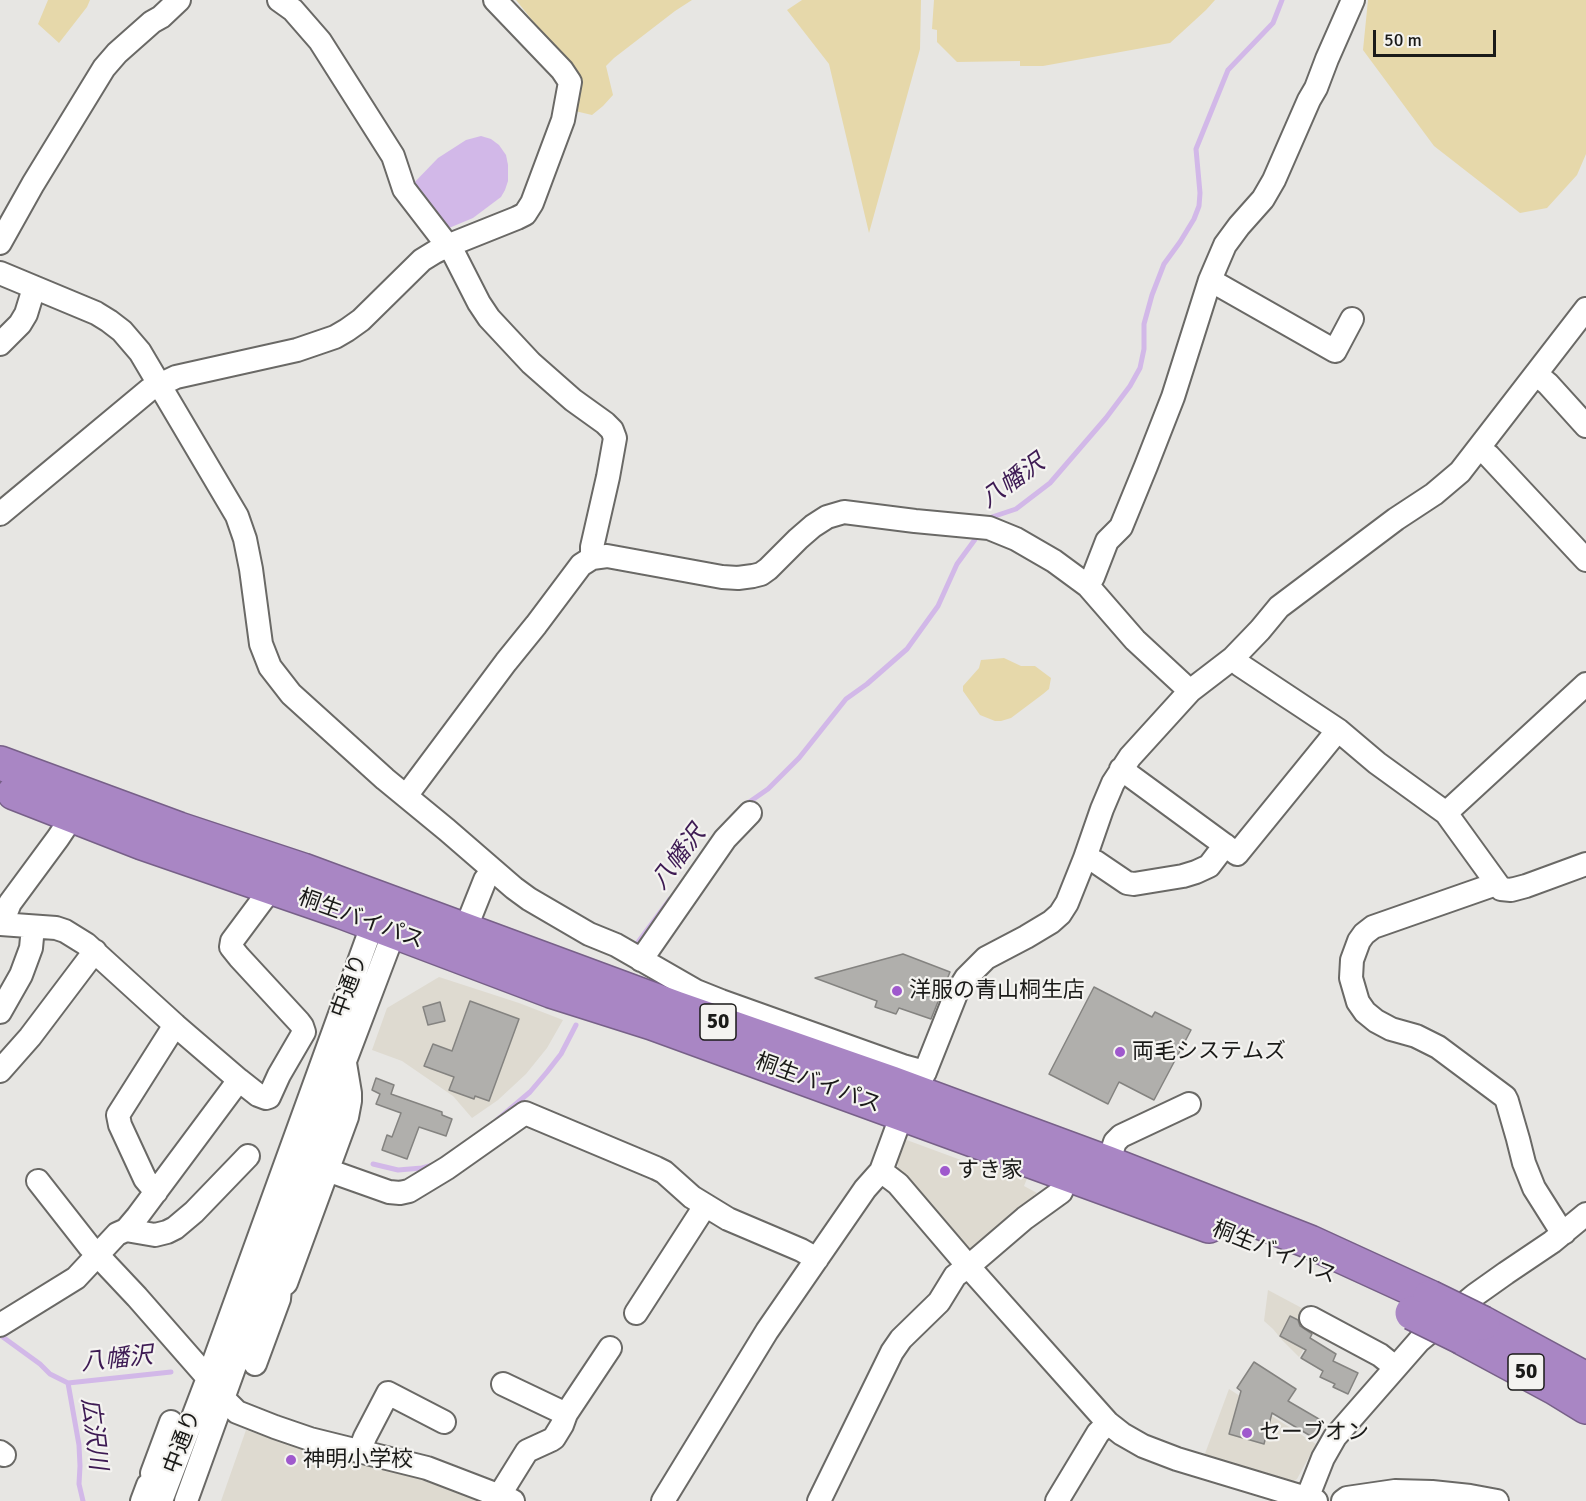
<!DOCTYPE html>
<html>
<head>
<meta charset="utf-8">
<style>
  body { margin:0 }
  #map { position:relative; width:1586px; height:1501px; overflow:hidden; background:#e7e6e3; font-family:Signika,sans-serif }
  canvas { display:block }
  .scale { position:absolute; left:1373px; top:30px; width:123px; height:27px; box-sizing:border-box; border:3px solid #1a1a18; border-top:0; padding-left:8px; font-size:18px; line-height:21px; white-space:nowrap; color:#1a1a18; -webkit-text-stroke:4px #f4f3f0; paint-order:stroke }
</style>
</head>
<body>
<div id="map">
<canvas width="1586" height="1501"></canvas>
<div class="scale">50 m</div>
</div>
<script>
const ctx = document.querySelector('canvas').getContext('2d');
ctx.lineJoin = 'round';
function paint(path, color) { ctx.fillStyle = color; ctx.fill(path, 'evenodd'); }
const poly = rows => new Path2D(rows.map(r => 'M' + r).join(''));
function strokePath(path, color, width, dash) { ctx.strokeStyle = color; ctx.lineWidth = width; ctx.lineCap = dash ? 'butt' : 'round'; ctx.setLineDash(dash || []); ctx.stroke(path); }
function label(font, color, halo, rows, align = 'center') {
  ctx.font = font + ' Signika,"Noto Sans JP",sans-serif'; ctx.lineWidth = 4.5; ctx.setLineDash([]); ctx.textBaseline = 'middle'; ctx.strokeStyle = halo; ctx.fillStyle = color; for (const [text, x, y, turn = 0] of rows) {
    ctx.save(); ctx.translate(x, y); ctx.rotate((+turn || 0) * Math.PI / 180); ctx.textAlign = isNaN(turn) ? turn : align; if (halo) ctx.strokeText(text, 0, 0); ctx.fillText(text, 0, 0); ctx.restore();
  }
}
const built = poly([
  [439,977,519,1003,563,1020,547,1048,526,1074,498,1100,472,1118,453,1096,402,1061,372,1050,387,1008],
  [904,1139,969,1163,972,1156,1003,1167,1000,1175,1011,1179,1015,1172,1028,1176,1024,1186,1037,1193,970,1254,901,1175,898,1168,897,1159],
  [1268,1290,1313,1314,1317,1327,1299,1357,1282,1340,1273,1329,1264,1321],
  [1229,1389,1316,1444,1297,1479,1288,1485,1203,1459],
  [246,1430,316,1453,417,1478,480,1501,221,1501]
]);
const green = poly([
  [48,0,90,0,87,7,59,43,38,24],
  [516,0,692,0,675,11,614,58,606,66,613,95,603,106,592,115,575,111,572,70],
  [802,0,921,0,920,49,869,233,829,64,787,10],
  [934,0,1215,0,1206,10,1170,43,1043,66,1020,66,1020,61,957,62,937,42,937,30,932,29],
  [1368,0,1586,0,1586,154,1577,175,1547,208,1520,213,1434,146,1363,50],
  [1004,658,1021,666,1035,666,1051,678,1049,689,1043,694,1011,718,1001,721,995,721,980,715,963,691,963,686,979,668,981,660]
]);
const water = poly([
  [481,136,491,139,499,145,506,155,508,165,508,181,505,190,501,197,473,218,449,228,443,227,410,187,438,158,466,140]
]);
const stream = poly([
  [989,522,992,517,1016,509,1050,483,1106,418,1130,386,1140,368,1144,349,1144,324,1152,295,1164,264,1180,242,1194,219,1199,206,1200,193,1196,149,1228,70,1273,23,1282,0],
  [745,805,768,789,799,758,846,699,867,684,907,649,938,606,957,564,979,534],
  [633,949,670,899],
  [497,1120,530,1092,547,1072,561,1054,576,1025],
  [373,1164,398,1170,422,1168,433,1165],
  [0,1335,40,1364,50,1374,68,1383,171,1372],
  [68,1383,79,1445,80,1466,79,1484,83,1501]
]);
const building = poly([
  [903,954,950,972,931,1019,899,1008,896,1014,875,1007,877,1001,815,978,903,954],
  [1094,987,1152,1017,1155,1012,1191,1030,1154,1100,1119,1082,1108,1104,1049,1074,1094,987],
  [470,1001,519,1019,489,1101,475,1096,474,1099,449,1090,454,1077,424,1066,433,1044,452,1051,470,1001],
  [440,1002,445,1021,428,1025,423,1007,440,1002],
  [376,1078,394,1085,391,1094,442,1112,442,1115,452,1119,446,1136,419,1127,407,1159,382,1150,387,1135,392,1137,401,1113,376,1104,380,1094,372,1090,376,1078],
  [1290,1316,1298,1320,1300,1326,1312,1334,1310,1338,1336,1354,1333,1361,1358,1373,1348,1394,1333,1387,1335,1384,1320,1377,1323,1371,1301,1358,1306,1350,1280,1336,1290,1316],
  [1254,1362,1296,1389,1288,1401,1324,1422,1314,1438,1272,1413,1264,1444,1229,1434,1241,1391,1237,1388,1254,1362]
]);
const minor = poly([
  [279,0,293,10,320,41,393,156,404,189,454,254,479,303,489,318,531,363,573,400,605,423,612,430,615,438,608,477,592,547,592,558],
  [0,243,33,184,104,68,117,53,152,22,161,17,179,0],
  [0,273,96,313,109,321,122,331,140,352,237,516,245,539,251,569,261,644,270,667,291,694,385,779,447,830,514,888,529,899,589,934,616,945,696,991,721,1001,903,1066,925,1072],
  [1210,280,1335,351,1352,319],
  [0,344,20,324,26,314,34,288],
  [1536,374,1548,384,1586,426],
  [1479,448,1489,456,1586,560],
  [0,514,149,390,176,377,297,350,335,337,347,330,361,320,422,260,435,252,447,246,517,218,525,214,532,203,563,120,570,82,562,70,495,0],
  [1088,586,1093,577,1107,541,1121,527,1146,466,1173,397,1210,280,1225,245,1239,226,1263,199,1274,180,1309,100,1316,88,1327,59,1353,0],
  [1233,658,1240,665,1338,730,1377,763,1446,813,1501,889,1511,890,1526,886,1586,864],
  [1121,769,1237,854,1338,730],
  [406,796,506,662,536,625,581,565,592,558,607,556,722,577,738,578,753,576,761,574,768,569,798,539,813,526,827,517,844,512,915,521,989,528,1016,539,1054,561,1088,586,1135,640,1190,691],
  [1446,813,1586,684],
  [1085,858,1096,862,1127,883,1134,884,1183,876,1196,872,1209,866,1225,845],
  [1496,884,1373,927,1364,934,1359,941,1352,960,1351,978,1358,1002,1365,1012,1376,1021,1391,1029,1416,1036,1438,1047,1505,1097,1507,1101,1518,1139,1524,1163,1534,1188,1558,1226,1564,1233],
  [0,924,56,928,65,931,86,944,175,1025,239,1080,258,1095,266,1098,269,1097,279,1075,304,1032,302,1026,299,1022,239,957,231,947,232,941,264,898,268,886],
  [4,924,6,913,10,903,58,838,66,826,70,814],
  [465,930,485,880,492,871],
  [641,960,725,839,750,813],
  [0,1012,21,975,31,948,33,927],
  [0,1071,30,1037,95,951],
  [1108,1163,1115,1142,1121,1136,1189,1104],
  [327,1170,389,1192,400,1193,409,1191,447,1168,525,1113,656,1168,664,1172,692,1197,728,1219,801,1250,817,1259],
  [881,1171,898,1184,968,1266,1108,1423,1122,1434,1143,1446,1177,1459,1316,1501],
  [38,1181,89,1246,137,1297,208,1378,224,1399,237,1412,275,1427,310,1439,427,1468,513,1501],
  [156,1192,145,1179,120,1125,118,1115,175,1025],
  [126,1230,155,1235,167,1232,175,1228,194,1212,248,1156],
  [264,1287,280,1288,286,1283,347,1117,350,1101,350,1093,345,1063],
  [636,1313,705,1206],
  [1311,1318,1380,1355,1395,1367],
  [0,1325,76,1278,117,1234,126,1230,137,1217,239,1080],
  [255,1364,279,1299,280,1288],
  [503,1384,566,1414],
  [360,1450,365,1437,388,1393,444,1422],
  [0,1452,4,1455],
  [153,1481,152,1473,171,1422],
  [499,1496,527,1451,551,1440,554,1438,562,1425,566,1414,610,1348],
  [142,1501,148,1485,153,1481,157,1480,167,1483],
  [161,1501,208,1378,373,923,382,914],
  [186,1501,345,1061,394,932,394,918],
  [663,1501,767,1331,865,1189,881,1171,902,1114,925,1072,956,994,966,978,986,958,1026,937,1051,922,1060,914,1067,903,1085,858,1102,809,1113,783,1130,757,1190,691,1233,658,1260,630,1279,607,1396,519,1434,494,1460,472,1586,309],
  [819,1501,892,1352,901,1339,939,1302,955,1276,976,1260,1025,1218,1061,1192,1068,1174],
  [1057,1501,1098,1433,1108,1423],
  [1306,1501,1323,1458,1335,1437,1419,1341,1475,1295,1506,1273,1552,1242,1586,1214],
  [1343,1501,1347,1498,1395,1491,1432,1492,1470,1496,1497,1501]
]);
const highway = poly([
  [0,763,179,829,303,870,676,1008,892,1083,1108,1163,1310,1242,1430,1297],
  [14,793,142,843,342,912,551,991,652,1023,1209,1226],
  [1483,1323,1586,1379],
  [1464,1339,1555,1388,1586,1407]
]);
const highwayBridge = poly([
  [1430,1297,1483,1323],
  [1412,1313,1463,1338]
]);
const markers = [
  [897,991,6,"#9f59cd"],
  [1120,1052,6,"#9f59cd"],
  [945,1171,6,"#9f59cd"],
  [1247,1433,6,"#9f59cd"],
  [291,1460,6,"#9f59cd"]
];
const shields = [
  [718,1022,36],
  [1526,1372,36]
];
const shieldNames = [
  ["50",718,1022],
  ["50",1526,1372]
];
const streetNames = [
  ["桐生バイパス",361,920,20],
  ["中通り",350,986,-70],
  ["桐生バイパス",818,1084,20],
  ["桐生バイパス",1274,1253,22],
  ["中通り",183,1442,-69]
];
const poiNames = [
  ["洋服の青山桐生店",909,991],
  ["両毛システムズ",1132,1052],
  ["すき家",957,1171],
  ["セーブオン",1259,1433],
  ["神明小学校",303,1460]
];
const waterNames = [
  ["八幡沢",1013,482,-36],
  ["八幡沢",679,858,-53],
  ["八幡沢",117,1360,-6],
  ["広沢川",93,1434,83]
];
paint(built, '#dedad0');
paint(green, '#e6d8aa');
paint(water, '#d2b8e8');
strokePath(stream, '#d2b8e8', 5);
paint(building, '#b0afac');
strokePath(building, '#848380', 1.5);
strokePath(minor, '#6a6966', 26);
strokePath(highway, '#776088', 36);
strokePath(minor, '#fff', 22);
strokePath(highway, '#a986c4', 33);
strokePath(highwayBridge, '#776088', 36, []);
strokePath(highwayBridge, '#a986c4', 33);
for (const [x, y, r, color] of markers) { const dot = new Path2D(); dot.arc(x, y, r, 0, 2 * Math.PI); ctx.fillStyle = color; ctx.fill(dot); strokePath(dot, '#f4f3f0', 2); }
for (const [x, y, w] of shields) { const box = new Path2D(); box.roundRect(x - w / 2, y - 18, w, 36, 4.5); ctx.fillStyle = '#f4f3f0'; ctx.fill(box); strokePath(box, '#1a1a18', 1.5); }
label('bold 21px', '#1a1a18', null, shieldNames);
label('22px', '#1a1a18', '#f4f3f0', streetNames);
label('22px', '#1a1a18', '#f4f3f0', poiNames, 'left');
label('italic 24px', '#3d1a53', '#f4f3f0', waterNames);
</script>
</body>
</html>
